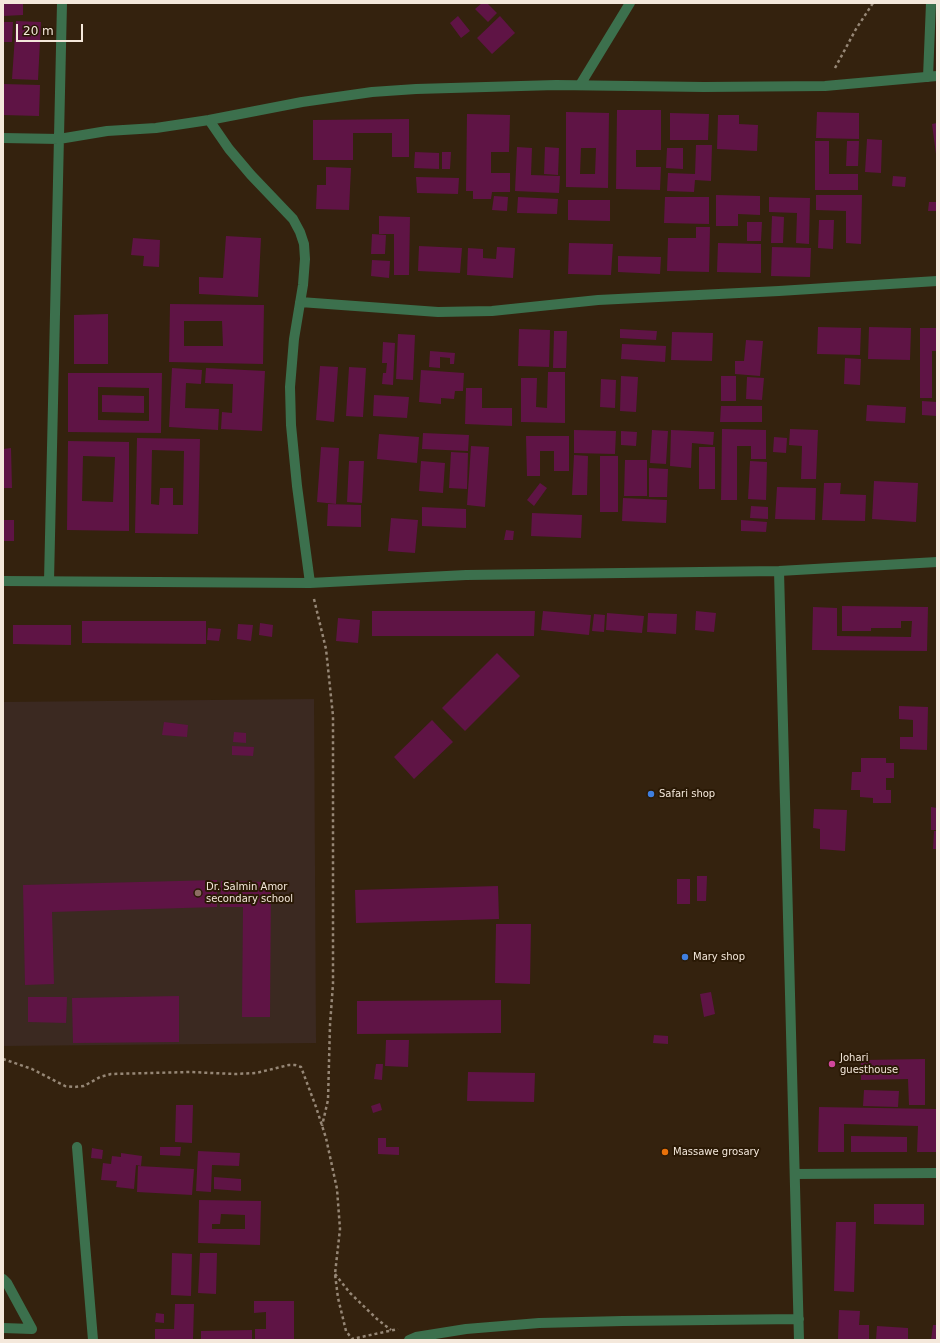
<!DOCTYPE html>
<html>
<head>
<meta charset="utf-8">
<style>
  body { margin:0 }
  #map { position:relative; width:940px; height:1343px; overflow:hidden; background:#34220e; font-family:"DejaVu Sans",sans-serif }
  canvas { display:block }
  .frame { position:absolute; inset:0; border:4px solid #f4e8db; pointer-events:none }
  .scale { position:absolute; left:16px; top:24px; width:67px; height:18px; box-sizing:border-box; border:2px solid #f4e8db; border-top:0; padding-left:5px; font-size:12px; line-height:14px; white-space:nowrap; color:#f4e8db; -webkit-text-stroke:3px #2a1905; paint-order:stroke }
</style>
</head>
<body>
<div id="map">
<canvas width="940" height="1343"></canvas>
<div class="frame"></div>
<div class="scale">20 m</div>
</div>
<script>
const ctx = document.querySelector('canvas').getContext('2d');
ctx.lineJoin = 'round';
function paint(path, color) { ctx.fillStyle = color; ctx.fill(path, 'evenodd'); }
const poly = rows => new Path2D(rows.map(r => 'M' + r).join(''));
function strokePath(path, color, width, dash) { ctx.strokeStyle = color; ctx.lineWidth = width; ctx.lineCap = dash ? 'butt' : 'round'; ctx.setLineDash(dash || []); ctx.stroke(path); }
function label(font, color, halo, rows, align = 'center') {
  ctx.font = font + ' "DejaVu Sans",sans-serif'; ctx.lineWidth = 4; ctx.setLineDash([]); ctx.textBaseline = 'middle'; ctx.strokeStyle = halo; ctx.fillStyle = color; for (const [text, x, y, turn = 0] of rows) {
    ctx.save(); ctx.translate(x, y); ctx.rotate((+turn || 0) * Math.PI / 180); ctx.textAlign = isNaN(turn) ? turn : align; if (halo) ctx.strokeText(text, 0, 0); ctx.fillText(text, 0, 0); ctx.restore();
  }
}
const commercial = poly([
  [314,699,316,1043,3,1046,3,702]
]);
const building = poly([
  [3,3,23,3,23,15,3,16],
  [482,3,487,3,497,13,488,22,475,9],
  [458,16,470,31,461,38,450,23],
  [500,16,515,33,492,54,477,38],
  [16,21,41,22,38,80,12,79],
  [3,22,13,22,12,42,3,42],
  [3,84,40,85,39,116,3,115],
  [617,110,661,110,661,150,636,150,636,167,661,167,660,190,616,189],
  [566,112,609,113,608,188,566,187],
  [581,148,596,148,595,174,580,174],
  [817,112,859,113,859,139,816,138],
  [670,113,709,114,708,140,670,140],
  [467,114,510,115,509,152,491,152,491,173,510,173,510,192,492,192,491,199,473,199,473,191,466,191],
  [718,115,739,115,739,124,758,125,757,151,717,149],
  [409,119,409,157,392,157,392,133,353,133,353,160,313,160,313,120],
  [937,123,937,154,936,154,932,124],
  [867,139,882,140,881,173,865,172],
  [815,141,829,141,829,174,858,174,858,190,815,190],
  [847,141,859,141,858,166,846,166],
  [696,145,712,145,711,181,695,180,694,192,667,191,668,173,695,174],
  [517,147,532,148,531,175,560,176,559,193,515,191],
  [545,147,559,148,558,175,544,174],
  [667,148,683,148,683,169,666,168],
  [415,152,439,153,439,169,414,168],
  [442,152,451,152,450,169,442,169],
  [326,167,351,168,349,210,316,209,317,185,326,185],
  [893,176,906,177,905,187,892,186],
  [416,177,459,178,458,194,417,193],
  [716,195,760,196,760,215,738,214,738,226,716,226],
  [816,195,862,195,861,244,846,243,846,211,816,210],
  [494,196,508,197,507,211,492,210],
  [518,197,558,199,557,214,517,213],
  [665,197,709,197,709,224,664,223],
  [769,197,810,198,809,244,796,243,797,213,769,212],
  [568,200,610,200,610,221,568,220],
  [929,202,937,202,937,211,928,211],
  [379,216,410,217,409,275,394,275,394,234,379,234],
  [772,216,784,217,783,243,771,243],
  [819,220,834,220,833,249,818,248],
  [747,222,762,222,761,241,747,241],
  [696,227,710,227,709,272,667,271,668,238,696,238],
  [372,234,386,235,385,254,371,254],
  [226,236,261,238,258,297,199,294,199,277,223,278],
  [133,238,160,240,159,267,143,266,144,256,131,255],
  [569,243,613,244,611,275,568,274],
  [718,243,761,244,761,273,717,272],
  [419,246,462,248,460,273,418,271],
  [497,247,515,248,513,278,467,275,468,248,483,249,483,258,496,259],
  [772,247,811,248,810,277,771,276],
  [618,256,661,257,660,274,618,272],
  [372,260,390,261,389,278,371,276],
  [170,304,264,305,263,364,169,362],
  [184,321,222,321,223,346,184,346],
  [108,314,108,364,74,364,74,315],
  [818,327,861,328,860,355,817,354],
  [869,327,911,328,910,360,868,359],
  [920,328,937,328,937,351,932,351,932,398,920,398],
  [519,329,550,330,549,367,518,366],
  [620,329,657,331,656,340,620,338],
  [554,331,567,331,566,368,553,368],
  [672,332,713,333,712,361,671,360],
  [398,334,415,335,413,380,396,379],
  [746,340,763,341,760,376,735,374,735,361,744,361],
  [383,342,395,343,393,385,382,384,383,373,386,373,387,363,382,363],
  [622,344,666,346,665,362,621,359],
  [430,351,455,353,454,364,450,364,450,358,440,357,440,368,429,367],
  [845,358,861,359,860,385,844,384],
  [320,366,338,367,334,422,316,420],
  [349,367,366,368,363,417,346,416],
  [172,368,202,370,201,384,186,383,185,408,219,409,218,430,169,427],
  [206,368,265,371,262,431,221,429,222,412,232,413,233,384,205,383],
  [421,370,464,373,463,391,455,391,454,399,441,398,441,404,419,402],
  [548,372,565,372,565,423,521,422,521,378,537,378,536,407,547,408],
  [68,373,162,373,161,433,68,432],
  [98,387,149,388,149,421,98,420],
  [621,376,638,377,636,412,620,411],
  [721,376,736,376,736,401,721,401],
  [747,377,764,378,762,400,746,399],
  [601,379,616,380,615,408,600,407],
  [466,388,482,388,482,408,512,408,512,426,465,424],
  [102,395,144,396,144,413,102,412],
  [374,395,409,397,407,418,373,416],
  [922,401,937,402,937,416,922,415],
  [867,405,906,407,905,423,866,421],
  [721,406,762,406,762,422,720,422],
  [722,429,766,430,766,459,751,459,751,446,737,446,737,500,721,500],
  [790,429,818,430,816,479,801,479,802,446,789,445],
  [574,430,616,431,615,454,574,453],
  [652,430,668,431,666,464,650,463],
  [671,430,714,432,713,445,692,443,691,468,670,466],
  [621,431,637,432,636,446,621,445],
  [423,433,469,435,468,451,422,449],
  [379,434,419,437,417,463,377,459],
  [526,436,569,436,569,471,554,471,554,451,540,451,540,476,527,476],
  [774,437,787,438,786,453,773,452],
  [137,438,200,439,198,534,135,533],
  [152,450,184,451,183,505,173,505,173,488,160,488,159,505,151,504],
  [68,441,129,442,129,531,67,530],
  [83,456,115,457,113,502,82,501],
  [471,446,489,447,485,507,467,505],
  [321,447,339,448,336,504,317,502],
  [699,447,715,447,715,489,699,489],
  [11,448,12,488,3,488,3,449],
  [451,452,468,453,467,489,449,488],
  [574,455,588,456,587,495,572,495],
  [600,456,618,456,618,512,600,512],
  [625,460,647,460,647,496,624,496],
  [349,461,364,461,362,503,347,502],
  [421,461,445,463,443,493,419,491],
  [750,461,767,462,766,500,748,499],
  [649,468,668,469,667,497,649,497],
  [874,481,918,483,916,522,872,519],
  [540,483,547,488,534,506,527,500],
  [824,483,841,483,840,494,866,495,865,521,822,520],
  [777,487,816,488,815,520,775,519],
  [623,498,667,500,666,523,622,521],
  [328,504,361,505,361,527,327,526],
  [751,506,768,507,768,519,750,518],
  [422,507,466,509,466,528,422,526],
  [532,513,582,515,581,538,531,536],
  [391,518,418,520,415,553,388,551],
  [3,520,14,520,14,541,3,541],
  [741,520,767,522,766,532,741,531],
  [506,530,514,531,513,540,504,540],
  [842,606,928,607,927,651,812,650,813,607,837,608,837,636,911,637,912,621,901,621,901,628,871,628,871,631,842,631],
  [372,611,535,611,534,636,372,636],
  [543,611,591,615,589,635,541,630],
  [696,611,716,613,714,632,695,630],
  [607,613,644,616,642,633,606,630],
  [648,613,677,614,676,634,647,632],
  [594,614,605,615,604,632,592,631],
  [338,618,360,620,358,643,336,641],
  [82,621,206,621,206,644,82,643],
  [260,623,273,625,272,637,259,635],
  [238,624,253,625,251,641,237,639],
  [13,625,71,625,71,645,13,644],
  [208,628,221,629,219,641,207,640],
  [497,653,520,676,465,731,442,708],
  [899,706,928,707,927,750,900,749,900,737,913,737,913,720,899,719],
  [432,720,453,742,414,779,394,757],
  [164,722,188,725,187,737,162,735],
  [234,732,246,733,246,743,233,742],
  [232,746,254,747,253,756,232,755],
  [861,758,886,758,886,763,894,763,894,778,886,778,886,790,891,790,891,803,873,803,873,798,860,797,860,790,851,790,852,772,861,772],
  [931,807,937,808,937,830,931,830],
  [814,809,847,810,845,851,820,849,820,829,813,828],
  [934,831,937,831,937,849,933,849],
  [697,876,707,876,706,901,697,901],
  [677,879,690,879,690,904,677,904],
  [217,880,217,907,52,912,54,984,25,985,23,885],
  [221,881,271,882,270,1017,242,1017,243,907,220,907],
  [498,886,499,919,356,923,355,890],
  [496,924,531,924,530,984,495,983],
  [711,992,715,1014,704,1017,700,994],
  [179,996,179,1042,73,1043,72,998],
  [28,997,67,997,66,1023,28,1022],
  [501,1000,501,1033,357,1034,357,1001],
  [654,1035,668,1036,668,1044,653,1043],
  [386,1040,409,1040,408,1067,385,1066],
  [925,1059,925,1105,909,1105,908,1079,861,1080,861,1060],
  [376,1064,383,1064,382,1080,374,1079],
  [468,1072,535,1073,534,1102,467,1101],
  [864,1090,899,1091,898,1107,863,1106],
  [380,1103,382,1110,373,1113,371,1106],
  [176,1105,193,1105,192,1143,175,1142],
  [819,1107,937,1109,936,1152,917,1152,918,1126,844,1124,844,1152,818,1152],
  [851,1136,907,1137,907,1152,851,1152],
  [378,1138,386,1138,386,1147,399,1147,399,1155,378,1154],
  [160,1147,181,1147,180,1156,160,1155],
  [92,1148,103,1150,102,1159,91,1158],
  [198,1151,240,1153,239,1166,212,1165,211,1192,196,1191],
  [121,1153,142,1156,141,1166,136,1165,134,1189,116,1187,117,1181,101,1180,103,1163,111,1164,112,1156,121,1157],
  [138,1166,194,1169,192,1195,137,1192],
  [214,1177,241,1179,241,1191,214,1189],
  [199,1200,261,1201,260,1245,198,1243],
  [221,1214,245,1215,245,1229,212,1229,212,1224,220,1224],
  [874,1204,924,1204,924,1225,874,1224],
  [836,1222,856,1222,854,1292,834,1291],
  [172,1253,192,1254,191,1296,171,1295],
  [200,1253,217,1253,216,1294,198,1293],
  [254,1301,294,1301,294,1340,255,1340,255,1329,266,1329,266,1312,254,1313],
  [175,1304,194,1304,193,1340,155,1340,155,1329,174,1329],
  [839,1310,860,1311,859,1325,869,1325,869,1340,838,1340],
  [156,1313,164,1314,164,1323,155,1322],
  [933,1325,937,1325,937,1340,931,1340],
  [877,1326,908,1328,908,1340,876,1340],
  [252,1330,252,1340,201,1340,201,1331]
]);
const path = poly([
  [835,68,856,29,873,3],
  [314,599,326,649,333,716,333,984,330,1025,328,1100,322,1126],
  [3,1059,32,1069,65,1086,74,1087,84,1086,100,1077,111,1074,190,1072,235,1074,256,1073,289,1065,295,1065,301,1067,316,1107,326,1138,337,1189,340,1229,335,1274,338,1298,346,1331,352,1339,398,1329],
  [335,1274,350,1293,377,1319,391,1330]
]);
const lane = poly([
  [3,1279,7,1283,32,1329],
  [3,1328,32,1329]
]);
const street = poly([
  [928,77,931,3],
  [580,85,630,3],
  [209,120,229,149,251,175,293,219,300,232,304,244,305,259,303,285,294,339,290,387,291,425,297,486,310,583],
  [3,138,59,139,107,131,156,128,209,120,302,102,372,92,416,89,556,85,704,87,825,86,937,76],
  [300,302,438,312,492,311,598,300,779,291,937,281],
  [779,571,799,1340],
  [3,581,310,583,466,575,779,571,937,562],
  [49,581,62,3],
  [77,1147,93,1340],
  [795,1174,937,1173],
  [409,1340,416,1337,466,1329,539,1323,623,1321,799,1319]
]);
const markers = [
  [651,794,4,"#3f7fe0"],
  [198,893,4,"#8d6e63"],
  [685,957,4,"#3f7fe0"],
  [832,1064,4,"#d1479c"],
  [665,1152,4,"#e8710a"]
];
const poiNames = [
  ["Safari shop",659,794],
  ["Dr. Salmin Amor",206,887],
  ["secondary school",206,899],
  ["Mary shop",693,957],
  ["Johari",840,1058],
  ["guesthouse",840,1070],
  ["Massawe grosary",673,1152]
];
paint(commercial, '#3b2921');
paint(building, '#5f1445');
strokePath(path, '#968776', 2.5, [3, 3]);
strokePath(lane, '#3c704d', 10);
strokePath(street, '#3c704d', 10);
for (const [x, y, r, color] of markers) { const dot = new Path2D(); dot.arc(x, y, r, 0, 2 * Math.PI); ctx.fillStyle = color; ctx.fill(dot); strokePath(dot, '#2a1905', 1.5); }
label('10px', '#f4e8db', '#2a1905', poiNames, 'left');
</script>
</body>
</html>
